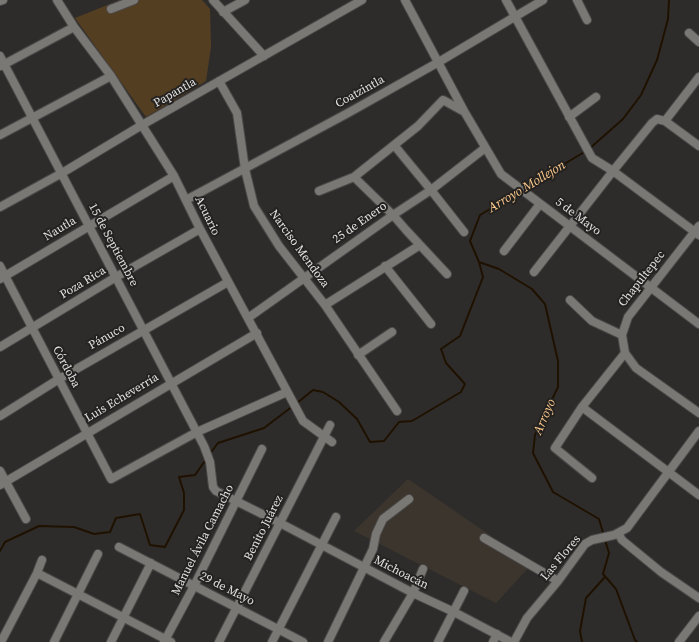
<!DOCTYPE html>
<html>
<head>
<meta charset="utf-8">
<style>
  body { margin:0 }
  canvas { display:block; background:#2e2c2a }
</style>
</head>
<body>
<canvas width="699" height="642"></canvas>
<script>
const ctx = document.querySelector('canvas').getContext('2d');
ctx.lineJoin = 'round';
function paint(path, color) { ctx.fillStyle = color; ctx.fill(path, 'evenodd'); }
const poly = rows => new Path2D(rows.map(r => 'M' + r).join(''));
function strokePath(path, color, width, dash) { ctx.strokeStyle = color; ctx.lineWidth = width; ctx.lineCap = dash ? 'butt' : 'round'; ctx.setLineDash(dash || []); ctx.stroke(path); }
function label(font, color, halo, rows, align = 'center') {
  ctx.font = font + ' "Source Serif 4",serif'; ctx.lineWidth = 4; ctx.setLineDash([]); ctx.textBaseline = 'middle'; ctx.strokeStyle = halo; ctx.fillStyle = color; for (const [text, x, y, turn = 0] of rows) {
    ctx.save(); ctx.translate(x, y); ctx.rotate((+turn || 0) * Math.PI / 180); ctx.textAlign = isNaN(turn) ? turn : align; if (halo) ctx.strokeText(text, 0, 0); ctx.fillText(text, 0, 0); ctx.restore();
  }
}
const built = poly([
  [408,479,532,564,496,603,354,531]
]);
const green = poly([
  [120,0,202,0,210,9,211,47,206,81,146,117,75,18]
]);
const stream = poly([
  [589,149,623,119,641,95,657,60,668,19,669,0],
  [524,188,586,151],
  [479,262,499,269,532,289,545,304,558,361,558,387,535,435,533,453,553,492,599,519,604,536],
  [297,403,313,390,323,392,339,402,357,419,370,442,384,441,399,422,412,421,461,392,465,384,446,363,441,349,460,336,483,277,479,262,470,241,480,215,520,191],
  [209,455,218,443,264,428,293,406],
  [605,540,609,553,603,574,616,589,635,640,637,642],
  [0,551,5,542,39,526,74,527,94,534,110,532,116,518,140,514,150,545,165,547,184,510,184,493,179,477,195,475,207,458],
  [582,642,580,631,586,598,605,577]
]);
const minor = poly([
  [57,0,74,27,111,76,174,176,200,229,303,421,332,442],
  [213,0,264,56],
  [405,0,464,111,501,174,699,324],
  [506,0,592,158,613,171,699,235],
  [577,0,587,20],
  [0,1,3,0],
  [111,9,134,0],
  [223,12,245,0],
  [689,33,699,42],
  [0,56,204,446,210,462,213,487,216,491,280,523,413,593,454,612,511,642],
  [1,66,74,27],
  [219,81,237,113,245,169,254,206,279,246,325,305,397,411],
  [569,117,596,97],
  [665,121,699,77],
  [0,135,111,76],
  [394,145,431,190,464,232],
  [354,177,393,215,406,230,447,274],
  [319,191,354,177,418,126,443,100,463,111],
  [186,200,348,113,437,63,543,0],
  [0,207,62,173,142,125,362,0],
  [699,226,628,317,622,335,625,353,636,368,699,413],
  [504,251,540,204],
  [0,266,111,479,197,432,287,392],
  [385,266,431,324],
  [534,272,613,171,652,123,657,119,665,121,699,146],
  [0,279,174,176],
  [570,300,592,321,622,335],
  [325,305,420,245],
  [248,318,393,215,431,190,485,148],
  [0,347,116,277,200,229],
  [358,355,392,332],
  [582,407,699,495],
  [0,416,59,379,228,282],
  [0,471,26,519],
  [592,478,555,448,582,407,625,353],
  [0,485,257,333],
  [618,533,622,540,661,572,699,598],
  [484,538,558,581],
  [119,547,303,642],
  [37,573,171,642],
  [1,642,37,573,42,560],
  [54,642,98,554],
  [111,642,151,563],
  [164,642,194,586,262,449],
  [219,642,330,425],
  [272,642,336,517],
  [328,642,373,549,376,534,383,519,409,499],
  [384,642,413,593,423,569],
  [438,642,464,591],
  [493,642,497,634],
  [514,642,527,618,558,581,585,544,592,540,614,535,627,528,699,431],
  [679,642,699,616]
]);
const streetNames = [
  ["Coatzintla",360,92,-29],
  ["Papantla",175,93,-30],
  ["Acuario",207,216,64],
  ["5 de Mayo",578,217,37],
  ["25 de Enero",360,223,-35],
  ["Nautla",60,229,-31],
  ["15 de Septiembre",113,245,62],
  ["Narciso Mendoza",299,249,54],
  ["Chapultepec",642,279,-52],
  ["Poza Rica",83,283,-31],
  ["Pánuco",107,337,-30],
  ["Córdoba",66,367,62],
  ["Luis Echeverría",122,398,-31],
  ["Benito Juárez",264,528,-63],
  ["Manuel Ávila Camacho",203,540,-63],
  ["Las Flores",561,558,-50],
  ["Michoacán",401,573,27],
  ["29 de Mayo",227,589,27]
];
const waterNames = [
  ["Arroyo Mollejon",527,187,-31],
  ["Arroyo",545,417,-66]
];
paint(built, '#3b352e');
paint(green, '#543e21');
strokePath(stream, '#1f1100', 2);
strokePath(minor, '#4b4948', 10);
strokePath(minor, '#7a7875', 8);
label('12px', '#e2e1e0', '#242220', streetNames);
label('italic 13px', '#fcc98b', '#242220', waterNames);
</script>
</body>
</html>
